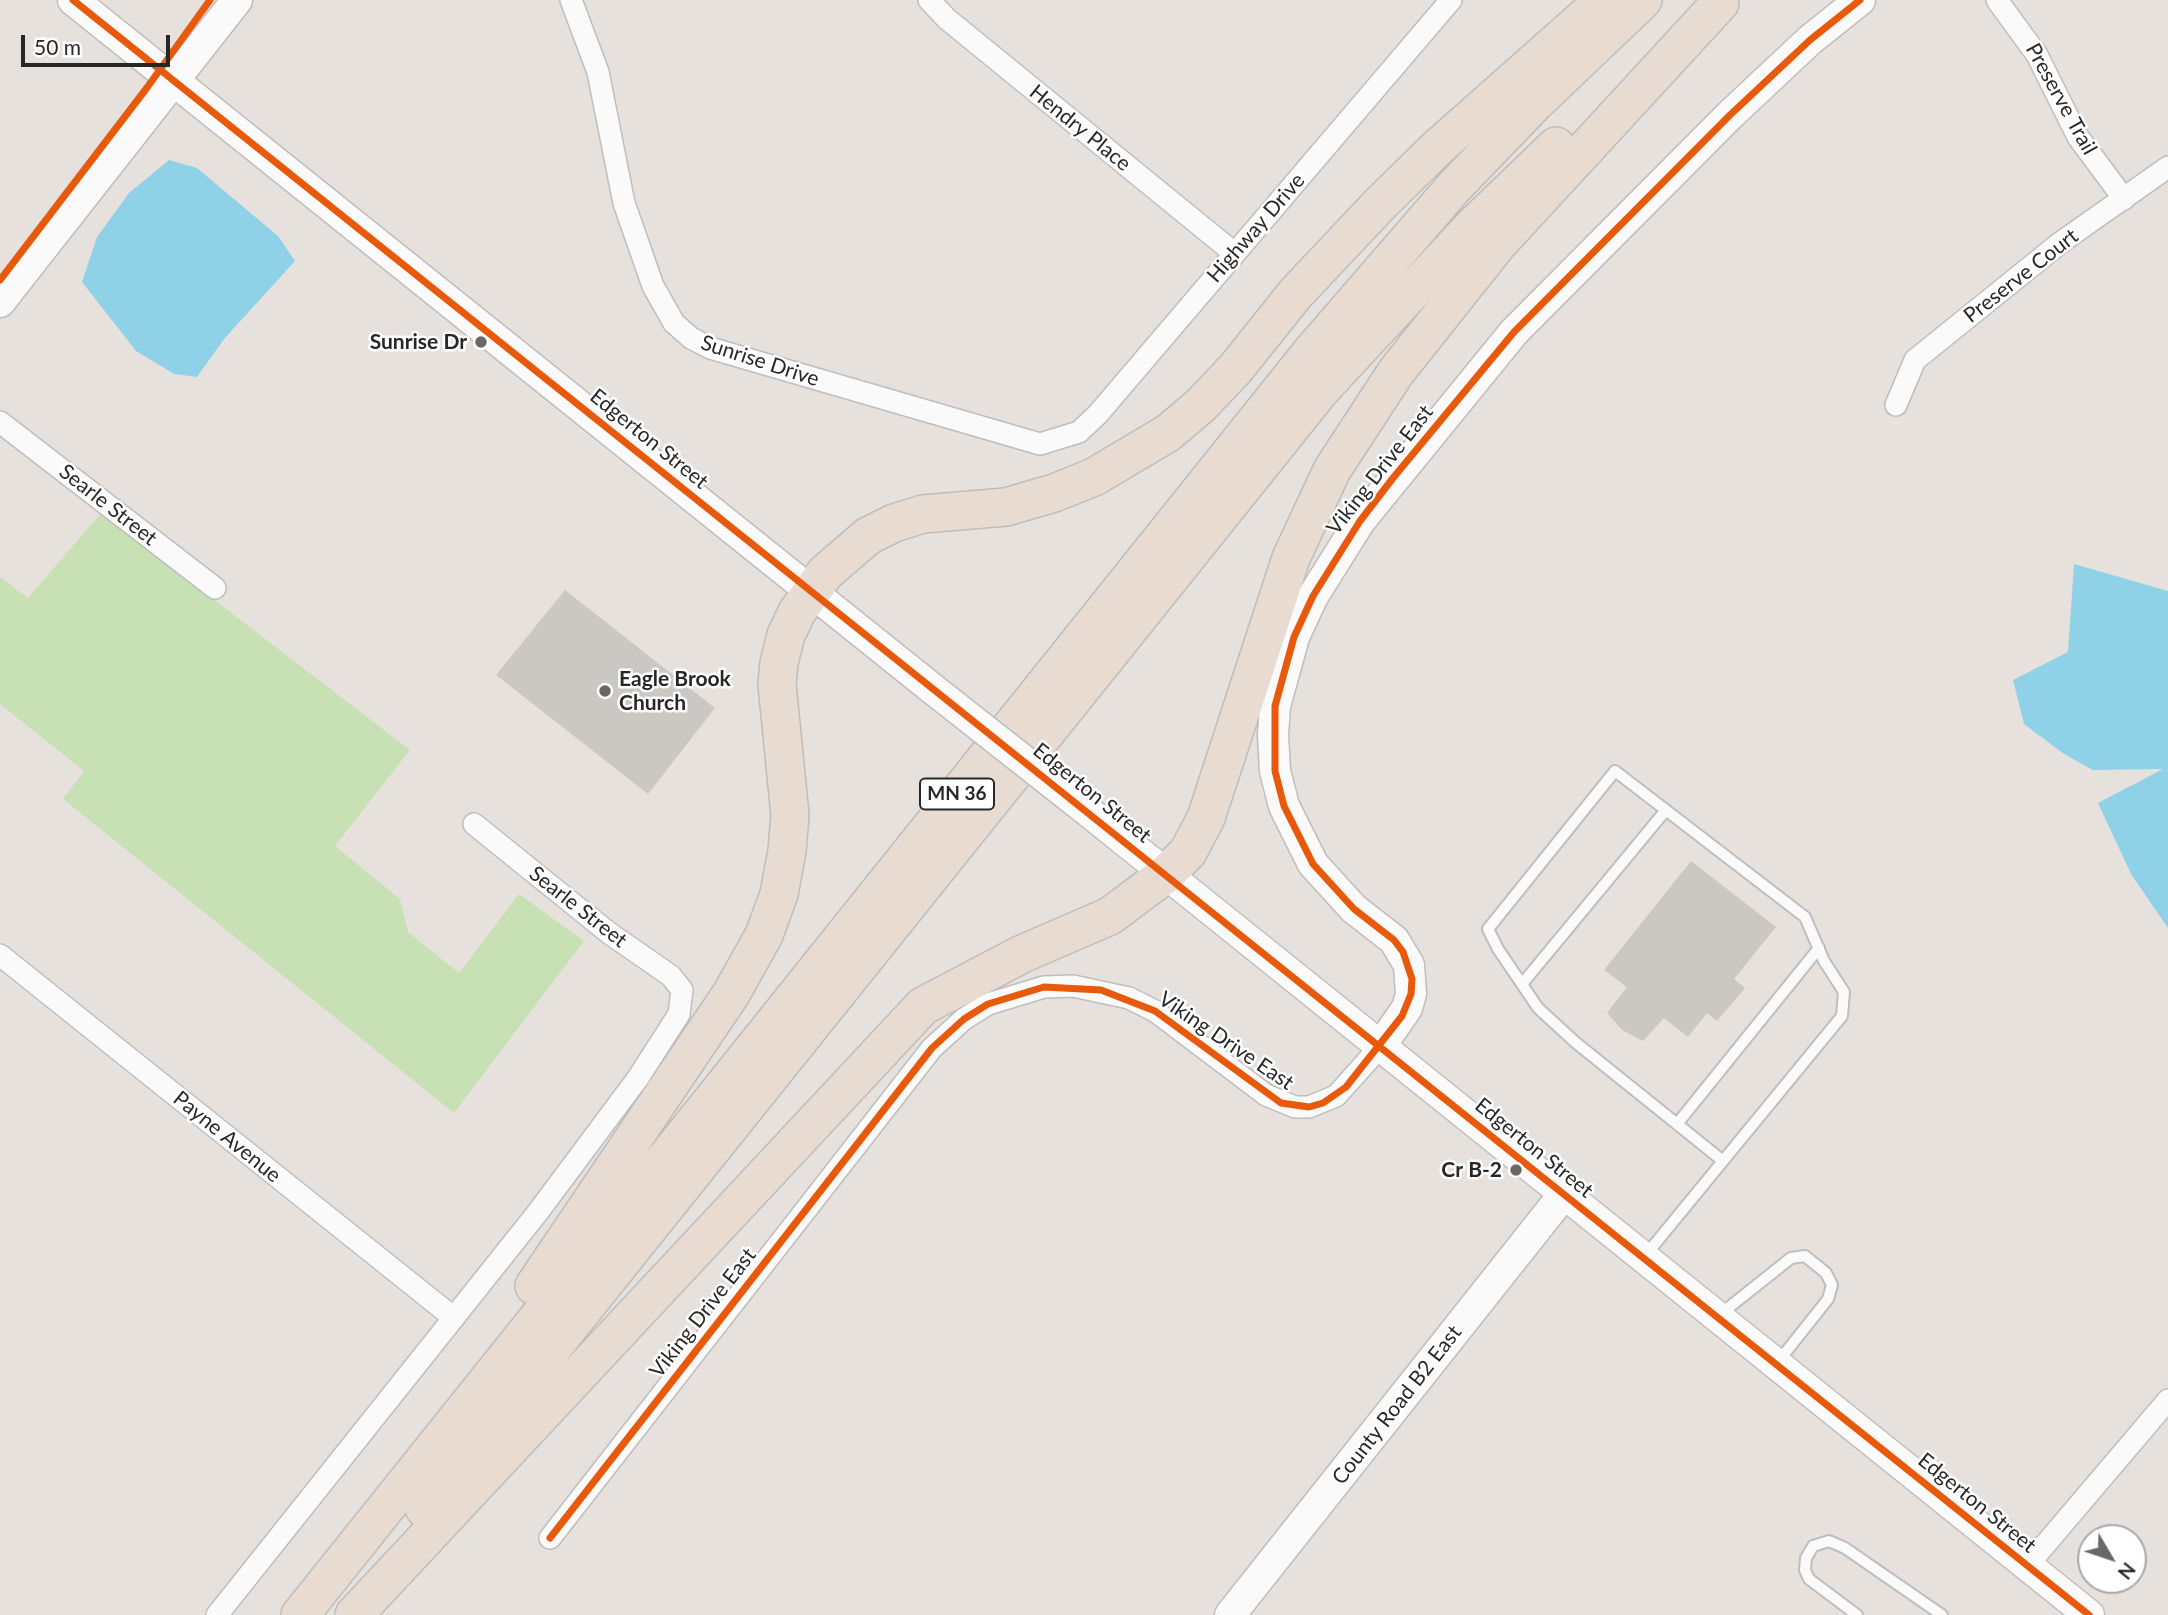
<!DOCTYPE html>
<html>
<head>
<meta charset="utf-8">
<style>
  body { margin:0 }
  #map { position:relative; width:2168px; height:1615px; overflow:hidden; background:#e6e1dc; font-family:Lato,sans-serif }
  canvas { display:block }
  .north { position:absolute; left:2077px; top:1524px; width:70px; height:70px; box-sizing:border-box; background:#fff; border:2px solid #a9a9a9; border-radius:50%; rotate:129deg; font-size:19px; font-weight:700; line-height:28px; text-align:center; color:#272727 }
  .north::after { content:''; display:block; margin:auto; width:24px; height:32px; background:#6a6866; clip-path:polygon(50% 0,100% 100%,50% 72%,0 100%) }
  .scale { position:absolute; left:21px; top:35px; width:149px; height:32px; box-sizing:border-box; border:4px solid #272727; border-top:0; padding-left:9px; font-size:21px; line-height:24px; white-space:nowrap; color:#272727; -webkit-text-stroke:5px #fff; paint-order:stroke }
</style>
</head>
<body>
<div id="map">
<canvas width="2168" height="1615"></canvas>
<div class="north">N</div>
<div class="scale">50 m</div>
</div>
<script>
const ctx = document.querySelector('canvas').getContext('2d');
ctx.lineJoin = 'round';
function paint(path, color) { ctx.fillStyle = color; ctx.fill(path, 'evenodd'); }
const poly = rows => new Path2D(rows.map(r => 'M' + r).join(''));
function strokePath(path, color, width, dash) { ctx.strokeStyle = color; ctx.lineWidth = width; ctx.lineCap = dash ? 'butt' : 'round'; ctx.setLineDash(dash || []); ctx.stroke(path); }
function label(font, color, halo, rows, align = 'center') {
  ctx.font = font + ' Lato,sans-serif'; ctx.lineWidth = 5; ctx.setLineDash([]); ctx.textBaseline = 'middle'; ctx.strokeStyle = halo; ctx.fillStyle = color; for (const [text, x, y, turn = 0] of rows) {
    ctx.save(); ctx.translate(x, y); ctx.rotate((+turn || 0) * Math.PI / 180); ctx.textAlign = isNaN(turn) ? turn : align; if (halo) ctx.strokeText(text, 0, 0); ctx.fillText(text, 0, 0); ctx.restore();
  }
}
const green = poly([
  [101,513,410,750,335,846,400,899,408,932,459,973,519,894,584,941,454,1113,63,799,84,771,0,704,0,577,28,598]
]);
const water = poly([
  [169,160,197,168,278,236,295,261,224,339,197,377,174,374,136,351,82,282,97,237,129,193],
  [2074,564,2168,591,2168,928,2131,874,2098,803,2163,769,2093,770,2064,754,2024,724,2013,680,2068,652]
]);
const building = poly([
  [565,590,715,708,648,794,496,675],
  [1691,861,1776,927,1734,979,1745,988,1717,1021,1707,1013,1688,1037,1664,1018,1643,1041,1622,1030,1607,1013,1627,987,1604,970]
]);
const lane = poly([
  [1522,984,1666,810],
  [1677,1124,1819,948],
  [1645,1256,1842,1016,1844,992,1824,961,1805,917,1615,771,1488,929,1498,949,1538,1008,1575,1042,1723,1161],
  [1718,1316,1791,1258,1805,1256,1826,1273,1832,1285,1828,1299,1778,1362],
  [1857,1615,1809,1579,1805,1570,1806,1558,1813,1546,1829,1541,1845,1548,1942,1615]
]);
const street = poly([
  [571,0,598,72,624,203,653,286,674,323,691,338,710,348,1040,444,1079,432,1098,414,1451,0],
  [929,0,947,19,1234,253],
  [1997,0,2037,55,2078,137,2124,199],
  [1896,405,1915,360,2060,243,2168,167],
  [0,422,215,588],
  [0,955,454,1318],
  [550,1538,932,1048,964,1019,988,1004,1044,987,1073,986,1129,998,1155,1011,1266,1095,1295,1107,1309,1107,1336,1096,1380,1047],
  [2027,1566,2168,1400],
  [217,1615,538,1212,638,1078,679,1014,682,990,671,976,609,933,474,824]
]);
const secondary = poly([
  [73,0,934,690],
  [0,302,237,0],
  [1089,812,2089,1615],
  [1380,1047,1407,1008,1411,994,1409,965,1394,940,1354,909,1313,864,1284,806,1275,771,1273,735,1275,706,1294,637,1313,596,1360,521,1514,332,1730,115,1810,40,1860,0],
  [1230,1615,1564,1194]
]);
const highway = poly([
  [534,1286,731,994,764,935,779,894,787,851,790,815,777,684,779,663,786,635,797,612,825,573,868,536,894,523,923,514,1006,507,1054,493,1094,477,1168,433,1201,405,1236,368,1296,293,1379,205,1436,149,1604,0],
  [424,1508,1320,391,1472,227,1556,146],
  [300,1615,1312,351,1454,187,1535,103,1643,0],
  [354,1615,923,1006,1022,954,1110,916,1166,874,1188,852,1206,818,1291,558,1332,470,1396,372,1497,245,1720,3]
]);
const secondaryBridge = poly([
  [934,690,1089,812]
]);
const cycleway = poly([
  [73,0,2089,1615],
  [0,280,146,89,210,0],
  [550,1538,932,1048,964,1019,988,1004,1044,987,1101,990,1155,1011,1281,1103,1309,1107,1323,1103,1346,1087,1402,1016,1411,994,1412,979,1403,952,1394,940,1354,909,1313,864,1284,806,1275,771,1275,706,1294,637,1313,596,1360,521,1393,478,1514,332,1730,115,1810,40,1860,0]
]);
const markers = [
  [481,342,7,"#6a6866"],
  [605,691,7,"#6a6866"],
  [1516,1170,7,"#6a6866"]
];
const shields = [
  [957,794,74]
];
const shieldNames = [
  ["MN 36",957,794]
];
const streetNames = [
  ["Preserve Trail",2061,99,61],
  ["Hendry Place",1080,128,39],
  ["Highway Drive",1256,228,-49],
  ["Preserve Court",2021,276,-38],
  ["Sunrise Drive",760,361,18],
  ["Edgerton Street",649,439,39],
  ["Viking Drive East",1380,470,-52],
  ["Searle Street",108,505,38],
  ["Edgerton Street",1092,793,39],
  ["Searle Street",578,907,38],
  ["Viking Drive East",1226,1041,34],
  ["Payne Avenue",227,1137,39],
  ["Edgerton Street",1534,1148,39],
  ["Viking Drive East",703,1313,-52],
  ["County Road B2 East",1397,1405,-52],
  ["Edgerton Street",1977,1503,39]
];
const poiNames = [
  ["Sunrise Dr",467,342],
  ["Eagle Brook",619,679,"left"],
  ["Church",619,703,"left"],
  ["Cr B-2",1502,1170]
];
paint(green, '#c8e1b4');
paint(water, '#8fd2e8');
paint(building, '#cbc7c3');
strokePath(lane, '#bfbdbe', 14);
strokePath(street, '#bfbdbe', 24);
strokePath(secondary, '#bfbdbe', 33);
strokePath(highway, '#bfbdbb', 40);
strokePath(lane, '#fbfafa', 10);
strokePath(street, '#fbfafa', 21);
strokePath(secondary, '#fbfafa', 30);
strokePath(highway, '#e8dbd1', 37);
strokePath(secondaryBridge, '#bfbdbe', 33, []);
strokePath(secondaryBridge, '#fbfafa', 30);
strokePath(cycleway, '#e8590c', 7);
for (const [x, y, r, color] of markers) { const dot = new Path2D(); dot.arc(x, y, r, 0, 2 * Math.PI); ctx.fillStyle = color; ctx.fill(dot); strokePath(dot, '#fff', 2.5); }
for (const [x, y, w] of shields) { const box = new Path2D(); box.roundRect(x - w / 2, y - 15.5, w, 31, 5); ctx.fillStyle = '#fff'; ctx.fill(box); strokePath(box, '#272727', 2); }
label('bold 19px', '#272727', null, shieldNames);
label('21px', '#272727', '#fff', streetNames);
label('bold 21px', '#272727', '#fff', poiNames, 'right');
</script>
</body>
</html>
